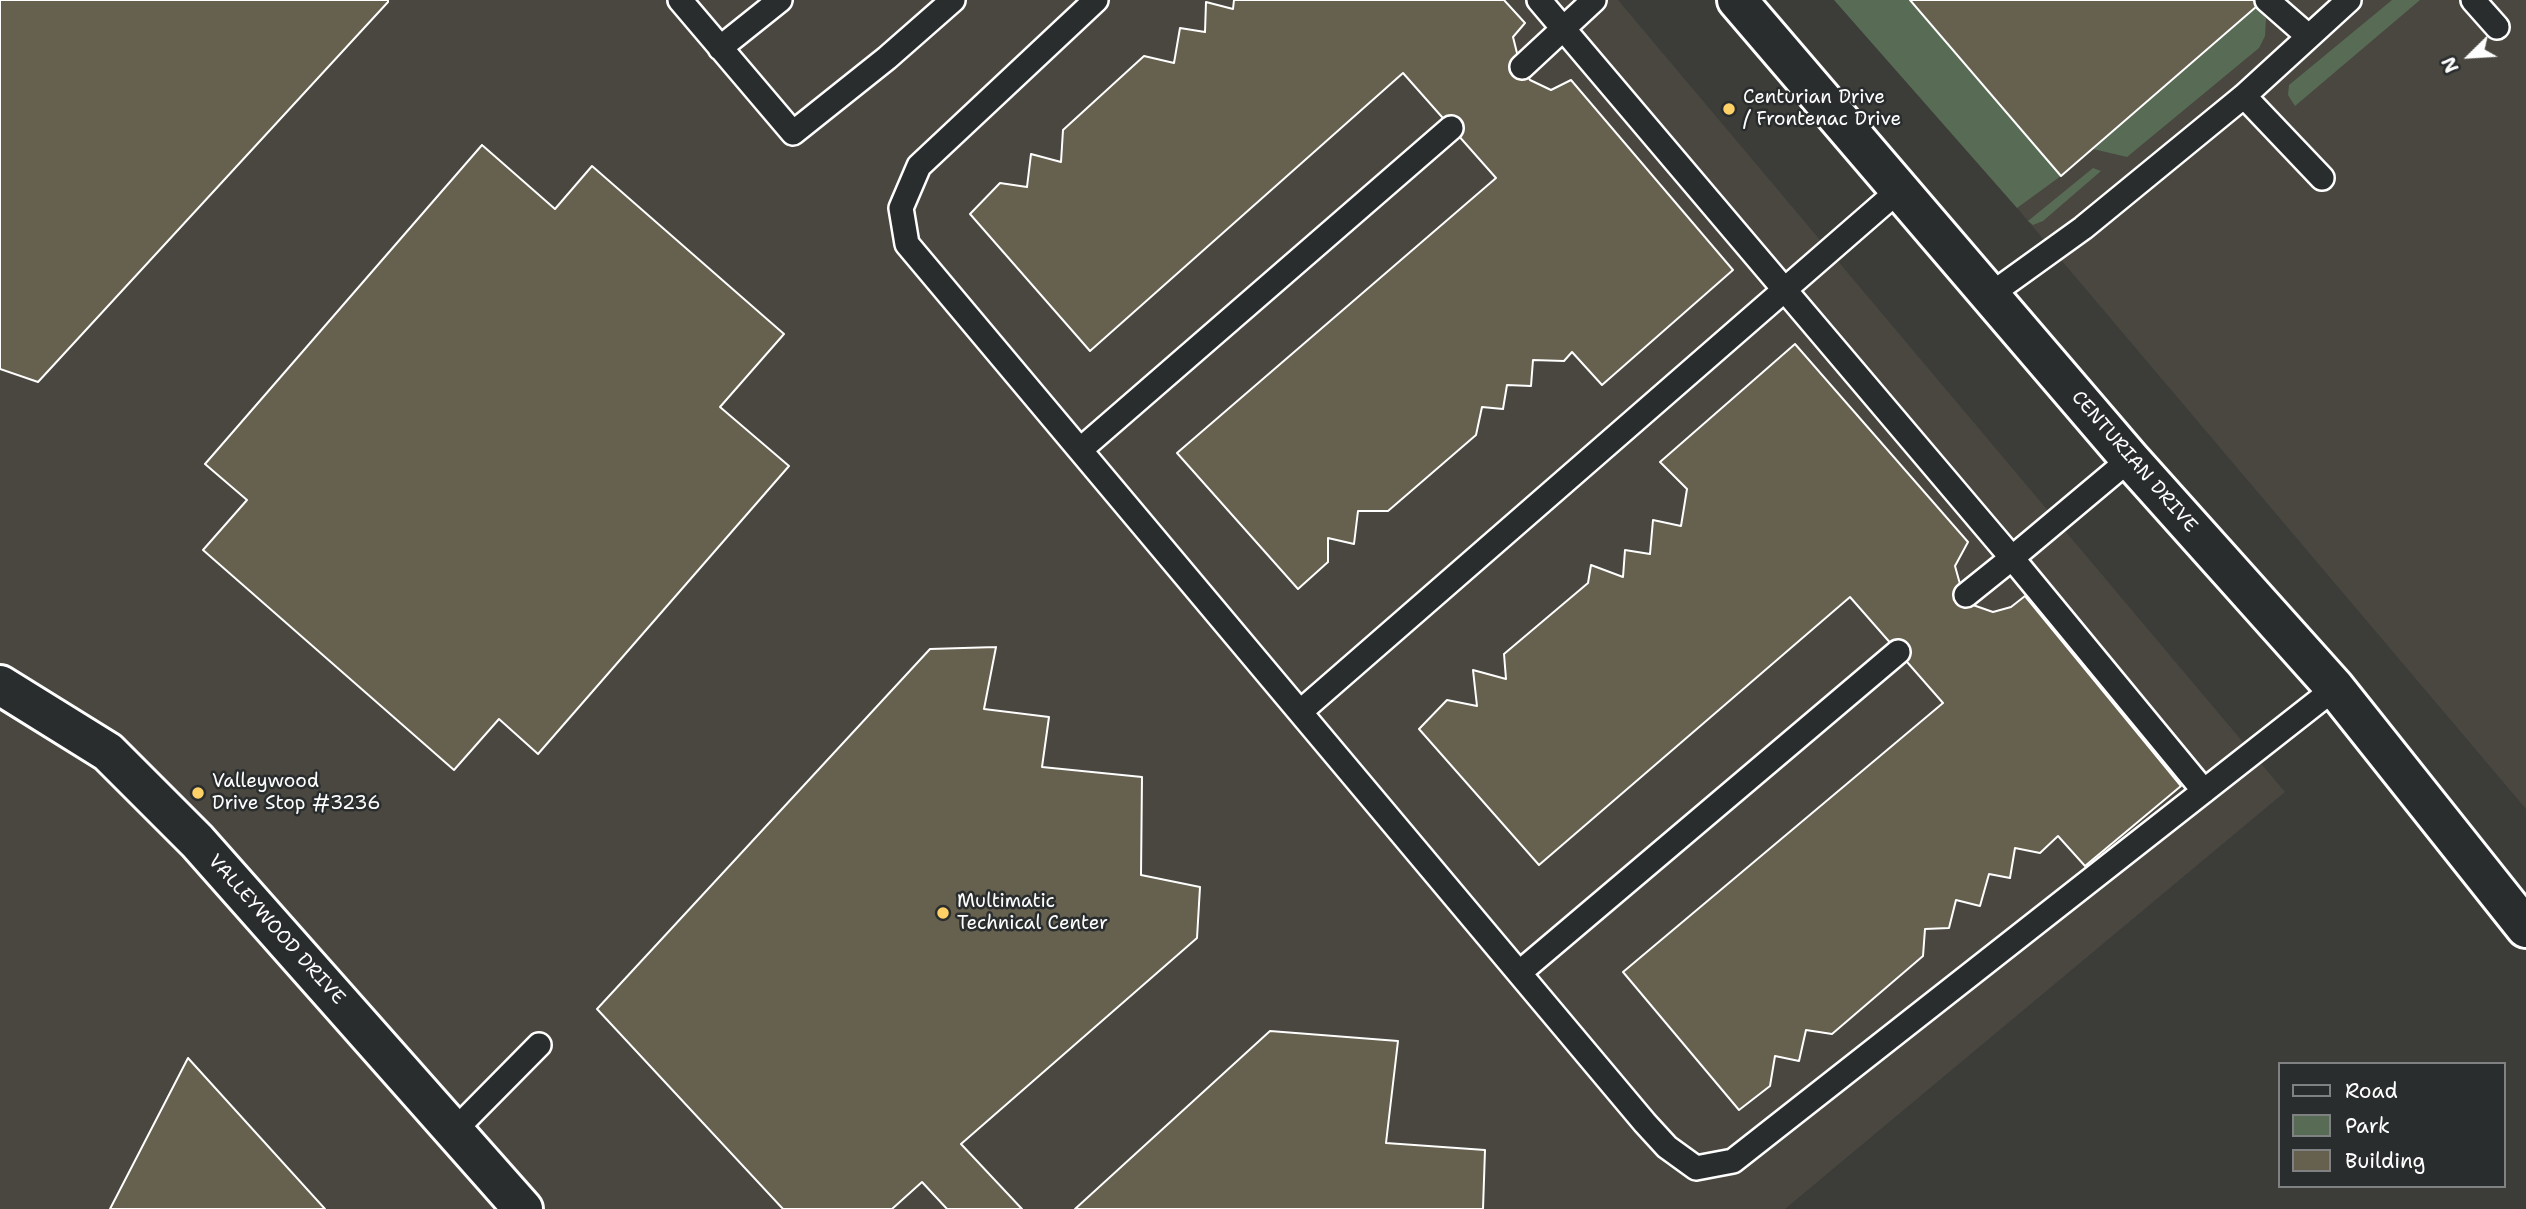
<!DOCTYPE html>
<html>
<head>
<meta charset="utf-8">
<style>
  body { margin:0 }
  #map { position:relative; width:2526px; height:1209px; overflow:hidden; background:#3c3c38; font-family:"Shantell Sans",sans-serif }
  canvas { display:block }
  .legend { position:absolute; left:2278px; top:1062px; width:228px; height:126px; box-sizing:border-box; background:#2a2d2e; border:2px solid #7f8182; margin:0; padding:9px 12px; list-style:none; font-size:21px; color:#fff }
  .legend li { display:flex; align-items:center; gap:14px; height:35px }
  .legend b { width:35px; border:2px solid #7f8182 }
  .north { position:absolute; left:2435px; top:21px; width:70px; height:70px; -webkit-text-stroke:5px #2a2d2e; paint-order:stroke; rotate:246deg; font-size:19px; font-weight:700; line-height:28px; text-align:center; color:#fff }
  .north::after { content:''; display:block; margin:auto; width:24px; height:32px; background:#fff; clip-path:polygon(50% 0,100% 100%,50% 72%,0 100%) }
</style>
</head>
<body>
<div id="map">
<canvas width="2526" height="1209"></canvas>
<ul class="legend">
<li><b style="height:9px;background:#2a2d2e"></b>Road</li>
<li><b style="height:19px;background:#586b55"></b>Park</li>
<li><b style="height:19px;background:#66604f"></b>Building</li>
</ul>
<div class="north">N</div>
</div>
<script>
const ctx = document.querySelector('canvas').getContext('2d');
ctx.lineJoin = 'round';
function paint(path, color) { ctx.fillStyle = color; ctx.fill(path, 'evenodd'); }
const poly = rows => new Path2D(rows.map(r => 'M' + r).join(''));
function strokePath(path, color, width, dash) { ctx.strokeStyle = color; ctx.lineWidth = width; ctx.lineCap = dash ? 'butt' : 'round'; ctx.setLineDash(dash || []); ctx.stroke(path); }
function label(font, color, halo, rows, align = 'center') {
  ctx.font = font + ' "Shantell Sans",sans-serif'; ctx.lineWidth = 5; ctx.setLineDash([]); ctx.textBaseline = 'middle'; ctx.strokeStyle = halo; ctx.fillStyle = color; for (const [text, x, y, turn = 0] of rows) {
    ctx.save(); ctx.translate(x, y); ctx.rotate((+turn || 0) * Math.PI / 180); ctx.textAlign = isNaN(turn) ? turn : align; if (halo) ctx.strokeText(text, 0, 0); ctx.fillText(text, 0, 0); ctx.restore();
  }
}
const built = poly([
  [0,0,1618,0,2285,792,1785,1209,0,1209],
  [1835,0,2526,0,2526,809,2017,208]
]);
const green = poly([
  [1834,0,1910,0,2061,176,2017,208],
  [2392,0,2420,0,2295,106,2288,95,2289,85],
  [2259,5,2266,19,2265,36,2259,48,2127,157,2093,149],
  [2093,168,2101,171,2043,221,2033,225,2028,221]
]);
const building = poly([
  [0,0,388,0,388,2,38,382,0,369,0,0],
  [1234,0,1504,0,1525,23,1513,37,1519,61,1530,80,1551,90,1571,80,1733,270,1602,385,1572,352,1564,361,1533,360,1531,386,1507,385,1503,409,1482,407,1476,435,1388,511,1358,511,1354,544,1328,538,1328,562,1298,589,1177,453,1496,178,1403,73,1090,351,970,214,1000,183,1027,187,1031,154,1061,162,1063,130,1144,56,1174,63,1180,28,1205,32,1206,2,1233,9,1234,0],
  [1910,0,2264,0,2061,176,1910,0],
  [482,145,555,209,592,166,784,334,720,407,789,466,538,754,499,719,454,770,203,550,247,500,205,464,482,145],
  [1795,344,1968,542,1955,566,1960,584,1973,605,1993,612,2011,607,2025,596,2181,786,2085,866,2058,836,2040,853,2015,848,2010,878,1989,874,1980,906,1956,900,1949,928,1925,929,1923,956,1832,1034,1806,1030,1799,1061,1775,1056,1770,1086,1739,1110,1623,972,1943,703,1850,597,1539,865,1419,729,1447,700,1477,706,1473,670,1506,679,1504,654,1588,583,1591,565,1623,577,1625,550,1650,554,1653,520,1681,526,1687,489,1660,462,1795,344],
  [996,647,984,709,1049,717,1042,767,1142,777,1141,875,1200,887,1197,938,961,1144,1022,1209,947,1209,922,1182,892,1209,783,1209,597,1009,930,649,996,647],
  [1270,1031,1398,1041,1386,1143,1485,1150,1483,1209,1075,1209,1270,1031],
  [188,1058,325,1209,110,1209,188,1058]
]);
const service = poly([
  [680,0,793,133,887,58,953,0],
  [1096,0,919,166,901,208,907,244,1645,1123,1667,1147,1696,1168,1733,1161,2335,688],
  [1539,0,2012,558,2130,459],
  [2267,0,2308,36],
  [2473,0,2497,27],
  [720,48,780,0],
  [1522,67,1594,0],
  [2244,96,2322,178],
  [1990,295,2083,228,2244,96,2349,0],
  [1080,450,1451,128],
  [1966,595,2012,558,2204,791],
  [1300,712,1899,190],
  [1519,973,1898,652],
  [455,1130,539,1045]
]);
const tertiary = poly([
  [1737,0,2130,459,2335,688,2526,928],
  [0,685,108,752,197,841,523,1209]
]);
const markers = [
  [1729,109,7,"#ffd166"],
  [198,793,7,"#ffd166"],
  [943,913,7,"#ffd166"]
];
const poiNames = [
  ["Centurian Drive",1743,98],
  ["/ Frontenac Drive",1743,120],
  ["Valleywood",212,782],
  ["Drive Stop #3236",212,804],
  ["Multimatic",957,902],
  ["Technical Center",957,924]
];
const streetNames = [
  ["CENTURIAN DRIVE",2134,462,49],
  ["VALLEYWOOD DRIVE",276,930,48]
];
paint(built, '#49473f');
paint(green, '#586b55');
paint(building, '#66604f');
strokePath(building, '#fff', 2);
strokePath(service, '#fff', 28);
strokePath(tertiary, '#fff', 44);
strokePath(service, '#2a2d2e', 23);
strokePath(tertiary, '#2a2d2e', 38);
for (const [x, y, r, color] of markers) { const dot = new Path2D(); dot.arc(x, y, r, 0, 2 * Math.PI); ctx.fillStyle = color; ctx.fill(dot); strokePath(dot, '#2a2d2e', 2.5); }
label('19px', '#fff', '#2a2d2e', poiNames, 'left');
label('19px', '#fff', '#2a2d2e', streetNames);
</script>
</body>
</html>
